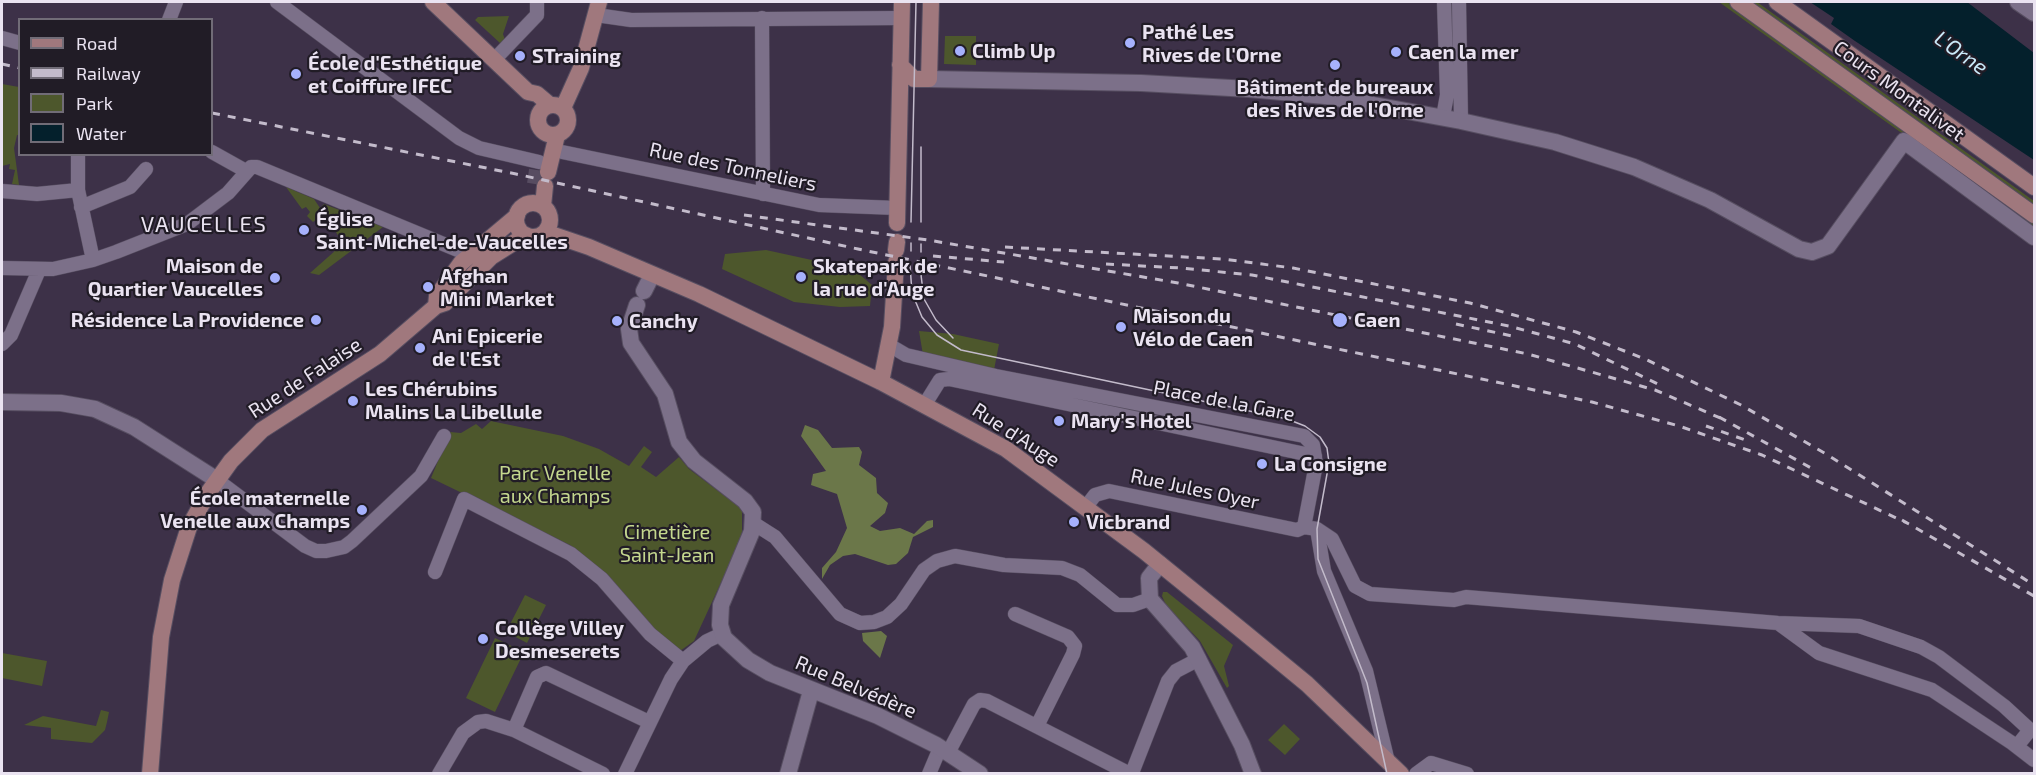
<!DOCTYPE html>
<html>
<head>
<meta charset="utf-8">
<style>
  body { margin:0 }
  #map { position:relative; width:2036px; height:775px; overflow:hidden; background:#3d3148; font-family:"Exo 2",sans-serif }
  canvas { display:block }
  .frame { position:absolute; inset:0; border:3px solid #eae3f1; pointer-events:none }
  .legend { position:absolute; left:18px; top:18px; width:195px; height:138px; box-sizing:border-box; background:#211c26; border:2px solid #716c77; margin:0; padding:8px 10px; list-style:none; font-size:18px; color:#eae3f1 }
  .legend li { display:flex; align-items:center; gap:12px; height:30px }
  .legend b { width:30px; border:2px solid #716c77 }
</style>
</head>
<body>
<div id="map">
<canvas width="2036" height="775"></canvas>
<div class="frame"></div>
<ul class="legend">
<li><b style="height:8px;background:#a0787d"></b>Road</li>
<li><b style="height:8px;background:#c3bbcb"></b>Railway</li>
<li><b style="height:16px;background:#4d572c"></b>Park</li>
<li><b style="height:16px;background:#04202c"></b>Water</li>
</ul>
</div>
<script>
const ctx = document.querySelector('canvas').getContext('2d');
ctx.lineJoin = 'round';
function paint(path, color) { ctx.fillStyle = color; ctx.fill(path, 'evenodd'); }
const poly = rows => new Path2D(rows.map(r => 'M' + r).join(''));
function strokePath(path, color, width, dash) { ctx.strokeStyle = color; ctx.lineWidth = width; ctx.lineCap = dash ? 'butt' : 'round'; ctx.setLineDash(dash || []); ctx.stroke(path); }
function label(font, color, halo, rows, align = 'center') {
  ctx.font = font + ' "Exo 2",sans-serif'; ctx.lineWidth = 4.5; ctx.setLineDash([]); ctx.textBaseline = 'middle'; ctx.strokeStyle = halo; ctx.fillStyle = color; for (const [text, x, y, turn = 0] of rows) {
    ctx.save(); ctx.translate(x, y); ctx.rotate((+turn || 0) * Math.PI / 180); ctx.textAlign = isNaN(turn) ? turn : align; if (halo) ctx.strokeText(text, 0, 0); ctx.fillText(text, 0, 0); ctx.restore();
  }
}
const green = poly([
  [1719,2,1728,2,2034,222,2034,228],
  [1748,2,1757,2,2034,201,2034,207],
  [509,16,503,34,505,40,500,43,475,20,478,17],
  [945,36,976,36,976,65,944,64],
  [2,84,19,87,19,135,17,135,14,148,19,185,12,184,15,170,9,169,10,164,2,166],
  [286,187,314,199,320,208,324,204,383,227,319,275,310,273,336,250,330,243,339,237,334,229,337,227,324,213,313,222,307,216,310,212,306,207,302,209],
  [766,250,853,269,872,285,870,306,840,307,794,302,722,269,725,254],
  [919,331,953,334,999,344,994,370,923,355],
  [491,421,563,436,599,449,629,466,644,446,652,452,641,467,656,477,679,457,689,469,742,509,742,532,735,552,694,641,680,651,645,623,620,591,570,545,431,478,450,432,461,433,476,424,482,429],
  [1163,592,1167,592,1233,645,1224,666,1229,686,1227,688,1200,641,1166,605,1162,596],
  [525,595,546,605,527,643,506,632],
  [495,638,524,652,495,712,466,698],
  [2,653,47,661,42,686,2,678],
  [101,710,109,712,107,722,105,730,92,743,51,739,51,728,24,725,43,716,96,726],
  [1284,724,1300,739,1285,755,1268,740]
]);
const forest = poly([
  [805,425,818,430,832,448,859,447,862,452,859,465,876,478,877,493,888,503,885,513,870,526,880,531,900,528,914,534,927,521,933,520,933,527,913,537,908,553,896,564,888,565,855,554,843,556,830,565,822,579,822,568,836,552,847,528,837,494,811,485,813,474,826,471,801,436],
  [881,631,887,636,880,658,863,641,862,633]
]);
const water = poly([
  [1810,2,1967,2,2034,53,2034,160,1855,41,1831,24,1834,18]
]);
const secondaryTunnel = poly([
  [535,184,537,170]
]);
const minor = poly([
  [277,2,459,138,479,148,539,162],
  [1459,2,1461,121],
  [596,15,631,20,901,18],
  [762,18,763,194],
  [169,20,176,2],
  [2,38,20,43],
  [494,60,537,15,537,2],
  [1443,117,1447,95,1444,2],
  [212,152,246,171],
  [562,152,819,205,897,208],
  [78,154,78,190,93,260],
  [2,191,37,194,78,190],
  [81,207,130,187,146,169],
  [2,268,53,269,93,260,116,252,187,224,228,193,251,167,257,167,470,255],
  [2,344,11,335,39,270],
  [889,345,906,355,996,376,1304,436,1313,445,1316,464,1304,527],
  [925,404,940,380,949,379,1315,456],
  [217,480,305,546,316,551,326,551,344,547,352,541,421,476,444,436],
  [1085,508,1095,495,1109,491,1297,530,1304,527,1317,529,1332,539,1355,586,1370,594,1454,600,1466,597,1778,623,1859,626,1921,647,1939,657,2004,706,2030,730,2017,746],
  [753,523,775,537,840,614,860,623,874,622,887,617,901,604,924,570,937,561,955,556,1004,565,1062,568,1080,575,1117,605,1133,605,1150,599],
  [1317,529,1324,571,1366,671,1388,762],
  [435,572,464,499,571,554,602,579,650,634,683,661],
  [1015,614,1068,637,1075,646,1073,654,1037,726],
  [1778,623,1819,653,1932,690,2012,743,2034,760],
  [514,730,537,677,546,673,649,722],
  [948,753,974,704,980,700,987,701,1128,773,1132,773,1168,681,1176,671,1199,659],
  [439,774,463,733,478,722,486,721,514,730,603,774],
  [625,774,671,679,683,661,707,641,722,634],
  [929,774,940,748],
  [1416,774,1431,763,1467,774]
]);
const tertiary = poly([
  [2018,2,2034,13],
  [929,79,1141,83,1249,89,1325,96,1461,121,1555,142,1634,167,1710,200,1799,249,1812,252,1828,246,1904,141,2034,237],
  [644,291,652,275],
  [637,305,629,329,631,343,665,394,679,442,694,461,745,501,753,512,752,531,721,605,720,625,724,638,748,660,770,673,878,716,936,745,980,774],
  [2,402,61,403,95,409,134,427,217,480],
  [1160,564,1149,578,1150,599,1192,647,1242,745,1253,774],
  [788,774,811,691]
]);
const secondary = poly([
  [433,2,528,92,537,94,550,105],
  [1738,2,2034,215],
  [1777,2,2034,187],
  [900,65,914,79,929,79,931,2],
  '538 120a15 15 0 1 1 30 0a15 15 0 1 1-30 0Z',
  [563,108,581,68,599,2],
  [548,172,557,135],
  '516 220a17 17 0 1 1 34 0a17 17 0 1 1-34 0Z',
  [543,206,545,186],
  [897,223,902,2],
  [545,232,589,247,699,294,881,382,1006,449,1144,551,1245,633,1307,684,1401,774],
  [896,250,897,242],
  [436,306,437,296,461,263,517,216],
  [881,382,892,327,896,262],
  [150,774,161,637,172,580,189,527,208,493,231,461,262,430,380,354,436,306,445,303,491,257,526,235]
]);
const tram = poly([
  [921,147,921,222],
  [911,222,916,2],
  [911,251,911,243],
  [921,252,921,244],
  [910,265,912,293,922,317,937,335,961,350,1287,419,1305,426,1320,437,1327,448,1329,463,1317,529,1318,559,1367,683,1387,774],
  [920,267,924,299,936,320,953,338]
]);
const rail = poly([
  [2,64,20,68],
  [212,113,516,174,858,249,1592,402,1679,426,1762,455,1909,524],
  [744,215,928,240,1178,283,1528,354,1655,390,1725,420],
  [1005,247,1222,259,1293,268,1470,303,1576,332,1645,359,1741,405,1826,454,2034,585],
  [933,256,1004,262],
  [1106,264,1181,268,1252,275,1509,326,1575,344,1664,387],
  [1456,324,1512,336],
  [1719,417,1811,468],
  [1706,426,1751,442],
  [1902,520,2034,596]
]);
const markers = [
  [1130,43,6,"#a6b1fc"],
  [960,51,6,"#a6b1fc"],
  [1396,52,6,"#a6b1fc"],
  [520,56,6,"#a6b1fc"],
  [1335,65,6,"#a6b1fc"],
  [296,74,6,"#a6b1fc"],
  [304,230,6,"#a6b1fc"],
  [801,277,6,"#a6b1fc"],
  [275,278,6,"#a6b1fc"],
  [428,287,6,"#a6b1fc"],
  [316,320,6,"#a6b1fc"],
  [1340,320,8,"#a6b1fc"],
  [617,321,6,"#a6b1fc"],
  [1121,327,6,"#a6b1fc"],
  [420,348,6,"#a6b1fc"],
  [353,401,6,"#a6b1fc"],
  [1059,421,6,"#a6b1fc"],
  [1262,464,6,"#a6b1fc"],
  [362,510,6,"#a6b1fc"],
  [1074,522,6,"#a6b1fc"],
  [483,639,6,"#a6b1fc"]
];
const poiNames = [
  ["Pathé Les",1142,32],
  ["Rives de l'Orne",1142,55],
  ["Climb Up",972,51],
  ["Caen la mer",1408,52],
  ["STraining",532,56],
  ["École d'Esthétique",308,63],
  ["et Coiffure IFEC",308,86],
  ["Bâtiment de bureaux",1335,87,"center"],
  ["des Rives de l'Orne",1335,110,"center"],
  ["Église",316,219],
  ["Saint-Michel-de-Vaucelles",316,242],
  ["Maison de",263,266,"right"],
  ["Quartier Vaucelles",263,289,"right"],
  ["Skatepark de",813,266],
  ["la rue d'Auge",813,289],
  ["Afghan",440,276],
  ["Mini Market",440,299],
  ["Maison du",1133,316],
  ["Vélo de Caen",1133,339],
  ["Résidence La Providence",304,320,"right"],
  ["Caen",1354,320],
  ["Canchy",629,321],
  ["Ani Epicerie",432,336],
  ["de l'Est",432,359],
  ["Les Chérubins",365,389],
  ["Malins La Libellule",365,412],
  ["Mary's Hotel",1071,421],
  ["La Consigne",1274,464],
  ["École maternelle",350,498,"right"],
  ["Venelle aux Champs",350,521,"right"],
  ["Vicbrand",1086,522],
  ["Collège Villey",495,628],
  ["Desmeserets",495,651]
];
const streetNames = [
  ["Cours Montalivet",1899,91,36],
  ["Rue des Tonneliers",733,167,12],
  ["Rue de Falaise",305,378,-33],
  ["Place de la Gare",1224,401,11],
  ["Rue d'Auge",1016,435,33],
  ["Rue Jules Oyer",1195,489,12],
  ["Rue Belvédère",856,687,23]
];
const parkNames = [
  ["Parc Venelle",555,473],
  ["aux Champs",555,496],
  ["Cimetière",667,532],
  ["Saint-Jean",667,555]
];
const waterNames = [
  ["L'Orne",1961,53,35]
];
const quarterNames = [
  ["VAUCELLES",204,225]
];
paint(green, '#4d572c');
paint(forest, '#6b7749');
paint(water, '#04202c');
strokePath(secondaryTunnel, '#574c61', 16, [16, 8]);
strokePath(minor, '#574e61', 15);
strokePath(tertiary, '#574e61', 18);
strokePath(secondary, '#574e61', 18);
strokePath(minor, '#7c7089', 14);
strokePath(tertiary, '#7c7089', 16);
strokePath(secondary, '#a0787d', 16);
strokePath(tram, '#c3bbcb', 1.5);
strokePath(rail, '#c3bbcb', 3, [8, 8]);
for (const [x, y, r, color] of markers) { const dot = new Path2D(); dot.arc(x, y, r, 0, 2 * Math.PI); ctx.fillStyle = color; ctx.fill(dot); strokePath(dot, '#211c26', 2); }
label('bold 20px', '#eae3f1', '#211c26', poiNames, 'left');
label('20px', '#eae3f1', '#211c26', streetNames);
label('20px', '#c4d78e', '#211c26', parkNames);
label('italic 21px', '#cae9f9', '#211c26', waterNames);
ctx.letterSpacing = '1.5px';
label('22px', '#eae3f1', '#211c26', quarterNames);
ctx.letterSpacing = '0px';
</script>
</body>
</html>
